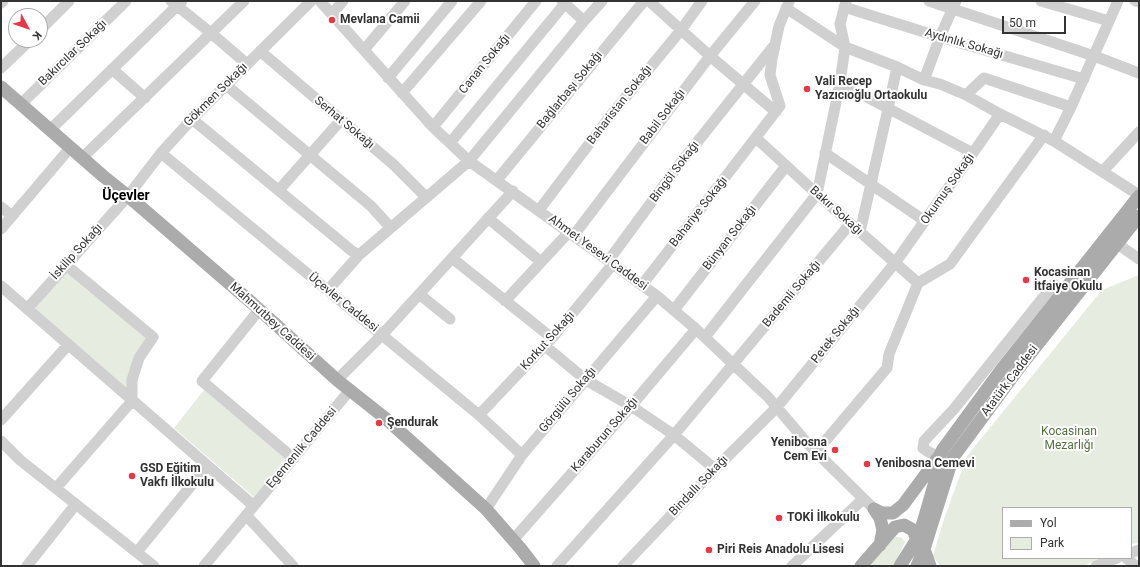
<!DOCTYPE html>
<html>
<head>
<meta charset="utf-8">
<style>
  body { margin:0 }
  #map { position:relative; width:1140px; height:567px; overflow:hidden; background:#fff; font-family:Roboto,sans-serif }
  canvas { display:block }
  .frame { position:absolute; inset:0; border:2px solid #333; pointer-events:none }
  .legend { position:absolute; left:1002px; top:507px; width:130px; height:52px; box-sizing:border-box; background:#fff; border:1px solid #adadad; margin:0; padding:5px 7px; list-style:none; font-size:12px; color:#333 }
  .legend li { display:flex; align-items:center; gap:8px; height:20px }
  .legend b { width:20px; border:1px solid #adadad }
  .north { position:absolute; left:8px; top:8px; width:40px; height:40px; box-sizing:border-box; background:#fff; border:1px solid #adadad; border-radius:50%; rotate:130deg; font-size:11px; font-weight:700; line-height:16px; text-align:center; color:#333 }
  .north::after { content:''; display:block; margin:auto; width:14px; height:18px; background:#e63946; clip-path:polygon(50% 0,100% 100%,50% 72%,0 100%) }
  .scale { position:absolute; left:1002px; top:16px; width:64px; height:18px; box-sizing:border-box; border:2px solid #333; border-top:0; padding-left:5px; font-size:12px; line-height:14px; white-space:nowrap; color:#333; -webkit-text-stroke:3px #fff; paint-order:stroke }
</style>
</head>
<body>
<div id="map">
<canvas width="1140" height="567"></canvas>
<div class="frame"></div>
<ul class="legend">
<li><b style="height:5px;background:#ababab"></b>Yol</li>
<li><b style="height:11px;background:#e6ecdf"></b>Park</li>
</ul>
<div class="north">K</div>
<div class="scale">50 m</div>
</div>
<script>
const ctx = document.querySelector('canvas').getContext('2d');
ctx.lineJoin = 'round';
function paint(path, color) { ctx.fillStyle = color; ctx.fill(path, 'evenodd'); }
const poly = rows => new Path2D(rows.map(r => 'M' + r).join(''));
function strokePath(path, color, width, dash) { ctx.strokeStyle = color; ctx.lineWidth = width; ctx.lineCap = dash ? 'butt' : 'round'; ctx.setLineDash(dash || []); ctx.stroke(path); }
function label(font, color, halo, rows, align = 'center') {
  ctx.font = font + ' Roboto,sans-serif'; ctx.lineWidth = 4; ctx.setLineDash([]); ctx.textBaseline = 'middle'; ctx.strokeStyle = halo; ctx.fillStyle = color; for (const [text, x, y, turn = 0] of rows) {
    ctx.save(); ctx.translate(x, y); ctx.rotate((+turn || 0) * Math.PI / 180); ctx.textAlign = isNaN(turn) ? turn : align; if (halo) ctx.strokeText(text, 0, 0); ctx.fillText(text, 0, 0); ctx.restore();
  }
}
const green = poly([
  [67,269,150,338,127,392,34,310],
  [1139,275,1139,543,1131,544,1131,508,1003,508,1003,558,1100,558,1084,566,940,566,933,556,944,519,967,456,1102,290],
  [204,390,285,458,255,498,174,428],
  [895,537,901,537,905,542,894,566,869,566]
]);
const minor = poly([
  [171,1,211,33,247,64],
  [320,1,433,127,469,161,613,264,657,296,696,329,768,397,808,444,874,509],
  [562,1,584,21],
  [649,1,710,56,776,112],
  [846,1,840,24,845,47,897,67,924,80,940,84,966,95,1000,114,1054,141,1139,195],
  [929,1,1094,56,1139,73],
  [1041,1,1109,21],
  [1135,1,1139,2],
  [1,3,3,1],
  [844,7,940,37,1084,79],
  [332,14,343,1],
  [40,30,69,1],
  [364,50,405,1],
  [260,51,394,165,426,197],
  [1,68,30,40],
  [112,69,145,98],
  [388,78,452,1],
  [924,80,940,37,956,1],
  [840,83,973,153],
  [226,85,371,206,390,227],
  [402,93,481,1],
  [966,95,984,78,1071,107],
  [21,104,126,1],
  [192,119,352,251,359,255,469,161,584,21,602,1],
  [433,127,536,1],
  [50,130,182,1],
  [756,138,817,194,918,283],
  [1054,141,1071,107,1118,1],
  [450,143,567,1],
  [161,153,479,415,522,455],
  [825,153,925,221],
  [82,158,244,1],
  [1103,171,1139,132],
  [497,180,644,1],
  [279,190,341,120],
  [1,207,12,216],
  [539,210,611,115,681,30,702,1],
  [488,218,541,262],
  [1,229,70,148],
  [860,232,888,109,897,67],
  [574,235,710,56,755,1],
  [1116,243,1139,259],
  [452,258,552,338],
  [609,260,675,170,773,47],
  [642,285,780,106,770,75,772,59,779,26,789,2],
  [1,286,254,506],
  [328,290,359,255],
  [419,294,450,319],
  [505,301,569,232],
  [27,309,128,196,161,153,192,119,311,1],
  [259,310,202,381,293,458],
  [674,310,786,166],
  [705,337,817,194,840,83,845,47,786,8],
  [545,346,586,380,631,406,674,435,715,469],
  [337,380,382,335,513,191],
  [479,415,552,338,613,264],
  [1,420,68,345],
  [1,441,20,460,154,566],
  [816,452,887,368,889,354,918,283,950,264,1044,135],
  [939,457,927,451,923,448,924,441,954,409,1054,284],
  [56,488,132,401,132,380,139,358,153,337,66,265],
  [486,509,522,455,657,296],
  [246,515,293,566],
  [513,540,631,406,696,329],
  [137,552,207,466],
  [1131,553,1139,550],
  [1126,558,1136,566],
  [27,566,76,504],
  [204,566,350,390],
  [557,566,674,435,850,224],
  [623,566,715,469,777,407,895,263,973,153,1000,114],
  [792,566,863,499],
  [1096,566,1117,558]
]);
const major = poly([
  [1,87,103,176,128,196,252,303,337,380,385,418,486,509,521,549,534,566],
  [874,509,882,513,893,513,903,505,937,459],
  [874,509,880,518,883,530,880,545],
  [924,549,930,566],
  [861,566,895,527,904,525,913,530,917,539],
  [900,566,917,539,923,523,934,485,939,457,943,449,1001,370,1139,196],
  [917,566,924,549,950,466,954,456,1022,364,1139,216]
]);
const markers = [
  [332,20,4,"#e63946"],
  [807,89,4,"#e63946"],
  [1026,280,4,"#e63946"],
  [379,423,4,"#e63946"],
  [835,450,4,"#e63946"],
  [867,464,4,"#e63946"],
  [132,476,4,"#e63946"],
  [779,518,4,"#e63946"],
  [709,550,4,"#e63946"]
];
const poiNames = [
  ["Mevlana Camii",340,20],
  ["Vali Recep",815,82],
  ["Yazıcıoğlu Ortaokulu",815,96],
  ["Kocasinan",1034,273],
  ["İtfaiye Okulu",1034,287],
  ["Şendurak",387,423],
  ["Yenibosna",827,443,"right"],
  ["Cem Evi",827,457,"right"],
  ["Yenibosna Cemevi",875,464],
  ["GSD Eğitim",140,469],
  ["Vakfı İlkokulu",140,483],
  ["TOKİ İlkokulu",787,518],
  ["Piri Reis Anadolu Lisesi",717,550]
];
const streetNames = [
  ["Aydınlık Sokağı",964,44,16],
  ["Bakırcılar Sokağı",73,53,-44],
  ["Canan Sokağı",485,64,-51],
  ["Bağlarbaşı Sokağı",570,90,-51],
  ["Gökmen Sokağı",216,95,-45],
  ["Baharistan Sokağı",620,105,-52],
  ["Babil Sokağı",663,117,-53],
  ["Serhat Sokağı",344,123,40],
  ["Bingöl Sokağı",675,172,-53],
  ["Okumuş Sokağı",948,189,-55],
  ["Bakır Sokağı",836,211,42],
  ["Bahariye Sokağı",699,212,-52],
  ["Bünyan Sokağı",730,238,-52],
  ["İskilip Sokağı",77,252,-48],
  ["Ahmet Yesevi Caddesi",598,253,36],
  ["Bademli Sokağı",792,294,-50],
  ["Üçevler Caddesi",343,303,39],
  ["Mahmutbey Caddesi",272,322,42],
  ["Petek Sokağı",836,335,-51],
  ["Korkut Sokağı",548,341,-48],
  ["Atatürk Caddesi",1010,381,-53],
  ["Görgülü Sokağı",568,400,-50],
  ["Karaburun Sokağı",605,435,-49],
  ["Egemenlik Caddesi",302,448,-50],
  ["Bindallı Sokağı",699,486,-46]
];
const parkNames = [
  ["Kocasinan",1069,432],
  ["Mezarlığı",1069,446]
];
const quarterNames = [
  ["Üçevler",126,196]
];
paint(green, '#e6ecdf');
strokePath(minor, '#d0d0d0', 11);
strokePath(major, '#ababab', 13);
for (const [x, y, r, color] of markers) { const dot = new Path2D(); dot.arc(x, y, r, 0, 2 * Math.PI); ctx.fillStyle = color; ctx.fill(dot); strokePath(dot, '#fff', 1.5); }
label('bold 12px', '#333', '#fff', poiNames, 'left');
label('12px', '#333', '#fff', streetNames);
label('12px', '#56703f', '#fff', parkNames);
label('bold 14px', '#000', '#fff', quarterNames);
</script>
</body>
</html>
